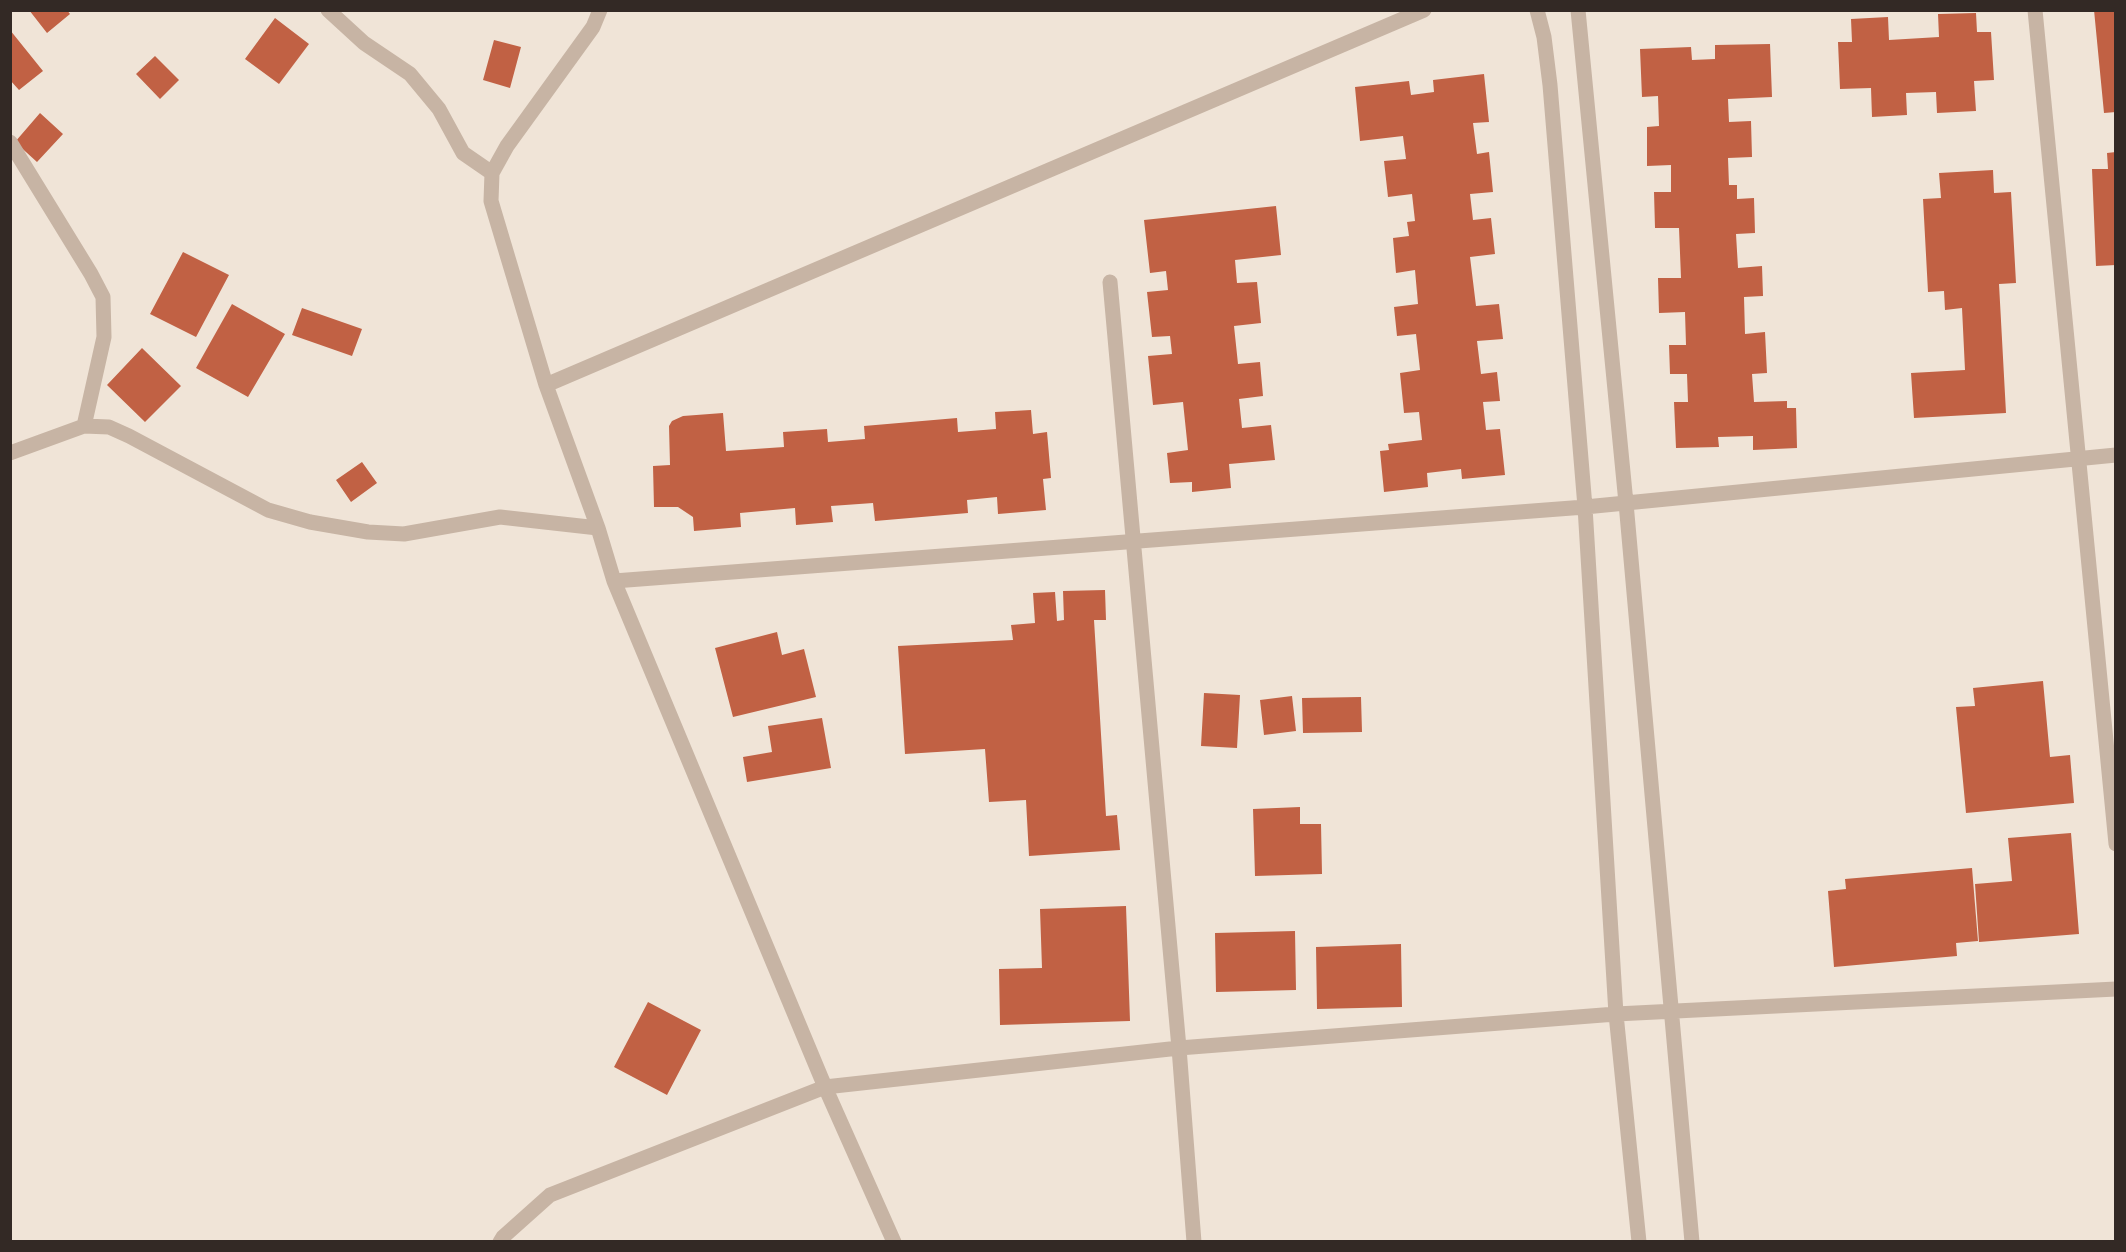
<!DOCTYPE html>
<html>
<head>
<meta charset="utf-8">
<style>
  body { margin:0 }
  #map { position:relative; width:2126px; height:1252px; overflow:hidden; background:#f0e4d7; font-family:Roboto,sans-serif }
  canvas { display:block }
  .frame { position:absolute; inset:0; border:12px solid #332925; pointer-events:none }
</style>
</head>
<body>
<div id="map">
<canvas width="2126" height="1252"></canvas>
<div class="frame"></div>
</div>
<script>
const ctx = document.querySelector('canvas').getContext('2d');
ctx.lineJoin = 'round';
function paint(path, color) { ctx.fillStyle = color; ctx.fill(path, 'evenodd'); }
const poly = rows => new Path2D(rows.map(r => 'M' + r).join(''));
function strokePath(path, color, width, dash) { ctx.strokeStyle = color; ctx.lineWidth = width; ctx.lineCap = dash ? 'butt' : 'round'; ctx.setLineDash(dash || []); ctx.stroke(path); }
const building = poly([
  [29,10,67,10,70,14,47,33],
  [2094,10,2116,10,2116,112,2104,113],
  [1976,13,1977,32,1991,32,1994,80,1974,81,1976,111,1937,113,1936,92,1906,93,1907,115,1872,117,1871,88,1840,89,1838,42,1852,42,1851,19,1888,17,1889,40,1939,37,1938,14],
  [275,18,309,44,279,84,245,59],
  [10,30,43,71,19,90,10,80],
  [494,40,521,47,510,88,483,80],
  [1770,44,1772,97,1728,99,1729,122,1751,121,1752,157,1728,158,1729,185,1737,185,1737,199,1754,198,1755,233,1736,234,1738,268,1762,266,1763,296,1744,297,1745,334,1765,332,1767,373,1752,374,1754,402,1787,401,1787,408,1796,408,1797,448,1753,450,1753,436,1718,437,1719,447,1676,448,1674,402,1688,402,1687,374,1670,374,1669,345,1686,345,1685,312,1659,313,1658,278,1681,278,1679,228,1655,228,1654,192,1671,192,1671,165,1647,166,1647,127,1659,126,1658,96,1642,97,1640,49,1691,47,1692,60,1715,59,1715,45],
  [155,56,179,80,160,99,136,74],
  [1484,74,1489,122,1473,123,1477,154,1489,152,1493,192,1470,194,1473,220,1491,218,1495,254,1470,257,1476,306,1499,304,1503,339,1477,341,1481,374,1497,372,1500,401,1483,402,1486,430,1500,429,1505,475,1462,479,1461,469,1427,473,1428,487,1384,492,1380,451,1389,450,1388,444,1422,440,1419,412,1404,413,1400,373,1420,370,1416,334,1397,336,1394,307,1418,304,1415,270,1396,273,1393,238,1409,236,1407,222,1415,221,1412,194,1388,197,1384,161,1406,159,1403,136,1360,141,1355,87,1409,81,1411,95,1434,92,1433,80],
  [40,113,63,134,37,162,15,142],
  [2116,152,2116,265,2096,266,2092,169,2108,169,2107,153],
  [1993,170,1994,193,2011,192,2016,283,1999,284,2006,413,1914,418,1911,373,1965,370,1962,308,1945,310,1944,291,1928,292,1923,199,1941,198,1939,173],
  [1276,206,1281,255,1235,260,1237,283,1257,282,1261,323,1234,326,1238,364,1260,362,1263,396,1239,399,1242,428,1271,425,1275,460,1229,464,1231,488,1192,492,1192,482,1170,483,1167,453,1188,450,1183,402,1153,405,1148,356,1172,354,1170,336,1152,337,1147,292,1168,290,1166,271,1150,273,1144,220],
  [183,252,229,275,196,337,150,314],
  [232,304,285,334,248,397,196,368],
  [302,308,362,329,352,356,292,335],
  [142,348,181,386,145,422,107,385],
  [1031,410,1033,434,1047,432,1051,478,1043,479,1046,510,998,514,997,497,967,500,968,513,875,521,873,503,831,506,833,522,796,525,795,508,740,513,741,527,694,531,693,517,678,507,654,507,653,466,670,465,669,426,672,421,683,416,723,413,726,451,784,447,783,432,827,429,828,442,865,439,864,426,957,418,958,432,996,429,995,412],
  [362,462,377,483,351,502,336,480],
  [1105,590,1106,620,1094,620,1106,816,1117,815,1120,850,1029,856,1026,800,989,802,985,749,905,754,898,646,1013,640,1011,625,1035,623,1033,593,1055,592,1057,621,1064,620,1063,591],
  [777,632,782,655,804,649,816,697,733,717,715,648],
  [2043,681,2050,757,2070,755,2074,803,1966,813,1956,707,1975,706,1973,688],
  [1204,693,1240,695,1237,748,1201,746],
  [1292,696,1296,731,1264,735,1260,700],
  [1361,697,1362,732,1303,733,1302,698],
  [822,718,831,768,747,782,743,757,772,752,768,726],
  [1300,807,1300,824,1321,824,1322,874,1255,876,1253,809],
  [2071,833,2079,934,1979,942,1975,884,2012,881,2008,838],
  [1972,868,1978,941,1956,943,1957,956,1834,967,1828,891,1846,889,1845,879],
  [1126,906,1130,1021,1000,1025,999,969,1042,968,1040,909],
  [1295,931,1296,990,1216,992,1215,933],
  [1401,944,1402,1007,1317,1009,1316,947],
  [648,1002,701,1030,667,1095,614,1067]
]);
const minor = poly([
  [328,10,364,43,410,74,439,109,463,153,492,173],
  [600,10,593,27,507,146,492,173,491,201,546,385,598,528,614,581,825,1087,894,1242],
  [1537,10,1544,37,1550,85,1585,507,1616,1014,1639,1242],
  [1578,10,1626,503,1692,1242],
  [2035,10,2116,844],
  [10,142,91,274,103,297,104,337,84,426],
  [1110,282,1179,1048,1194,1242],
  [546,385,1424,10],
  [10,453,84,426,109,427,129,436,268,510,310,522,368,532,404,534,500,517,598,528],
  [614,581,1585,507,2116,455],
  [500,1242,503,1237,550,1195,825,1087,1179,1048,1616,1014,2116,989]
]);
paint(building, '#c16144');
strokePath(minor, '#c7b4a4', 15);
</script>
</body>
</html>
